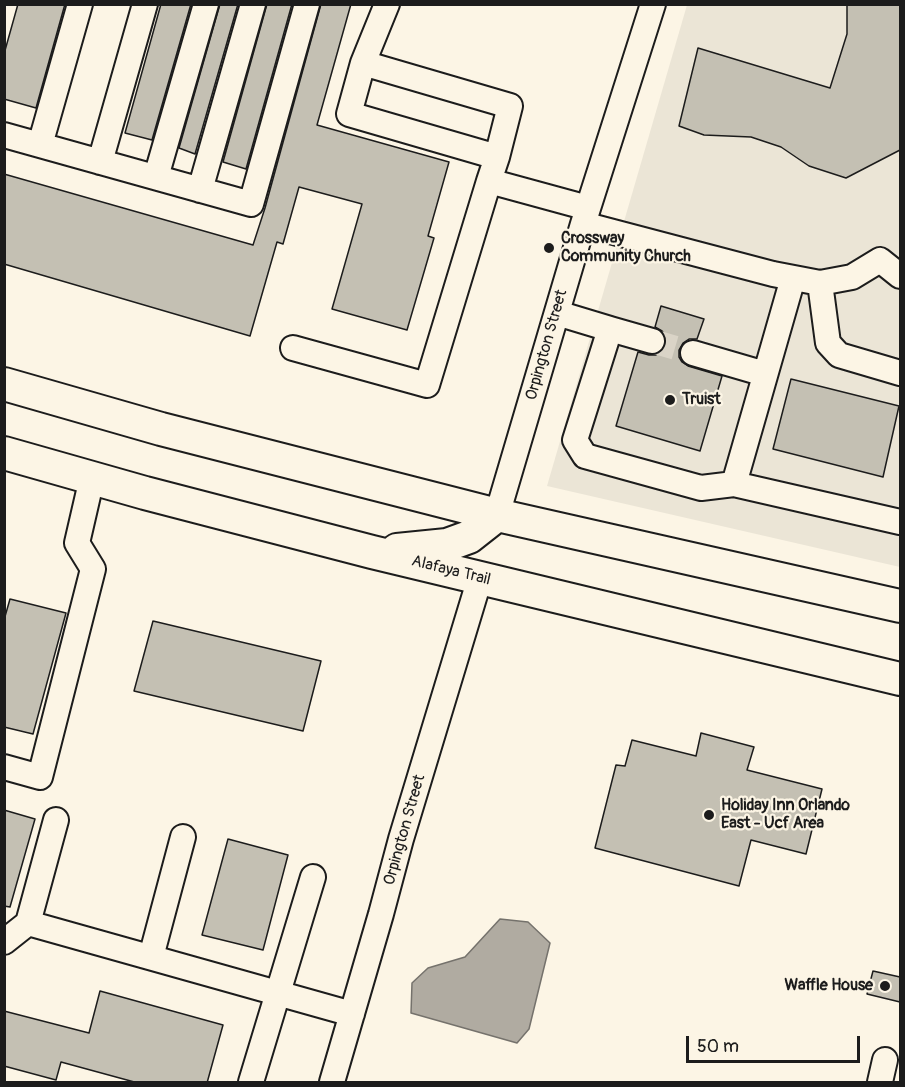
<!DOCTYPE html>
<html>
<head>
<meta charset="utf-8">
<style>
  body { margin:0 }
  #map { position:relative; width:905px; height:1087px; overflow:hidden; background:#fcf5e5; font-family:Pangolin,sans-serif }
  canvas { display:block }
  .frame { position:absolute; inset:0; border:6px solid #1c1c1c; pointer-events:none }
  .scale { position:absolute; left:686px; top:1036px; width:174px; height:27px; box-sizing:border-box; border:3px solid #1c1c1c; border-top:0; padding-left:8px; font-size:18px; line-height:21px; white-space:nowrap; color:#1c1c1c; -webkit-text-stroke:4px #fcf5e5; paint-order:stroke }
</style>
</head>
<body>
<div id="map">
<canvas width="905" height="1087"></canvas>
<div class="frame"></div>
<div class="scale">50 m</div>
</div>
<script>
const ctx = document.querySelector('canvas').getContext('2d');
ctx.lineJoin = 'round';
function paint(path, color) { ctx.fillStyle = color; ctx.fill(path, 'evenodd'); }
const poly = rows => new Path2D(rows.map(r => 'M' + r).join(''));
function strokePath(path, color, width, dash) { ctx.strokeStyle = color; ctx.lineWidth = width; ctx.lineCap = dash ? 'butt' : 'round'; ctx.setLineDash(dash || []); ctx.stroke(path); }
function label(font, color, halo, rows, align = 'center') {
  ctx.font = font + ' Pangolin,sans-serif'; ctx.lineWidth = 4.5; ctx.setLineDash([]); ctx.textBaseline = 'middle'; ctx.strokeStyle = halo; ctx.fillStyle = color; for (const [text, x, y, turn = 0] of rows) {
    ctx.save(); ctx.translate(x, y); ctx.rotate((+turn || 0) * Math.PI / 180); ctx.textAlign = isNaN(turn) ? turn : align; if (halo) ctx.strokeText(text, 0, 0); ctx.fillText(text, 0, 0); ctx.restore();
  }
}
const built = poly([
  [687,5,900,5,900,567,547,486]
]);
const water = poly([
  [500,919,528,922,550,943,529,1029,517,1043,411,1013,412,983,428,968,465,957,500,919]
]);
const building = poly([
  [18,4,65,4,36,108,4,99,4,54,18,4],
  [161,4,191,4,152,140,125,133,161,4],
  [220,4,238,4,195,154,179,148,220,4],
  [267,4,292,4,246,169,223,162,267,4],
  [321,4,351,4,317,125,449,162,428,236,434,238,407,330,332,309,362,204,299,187,283,244,277,242,250,336,4,264,4,174,253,245,265,208,321,4],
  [847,4,900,4,900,150,846,178,809,166,781,147,751,137,704,135,679,126,698,48,830,88,847,34,847,4],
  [661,306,704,319,697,339,689,339,683,343,679,350,679,357,682,362,688,366,722,376,700,451,616,426,638,352,649,355,656,355,662,351,665,345,666,337,662,331,655,327,661,306],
  [791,379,899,406,883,477,773,449,791,379],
  [10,599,66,613,33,734,4,727,4,620,10,599],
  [153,621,321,661,303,731,134,691,153,621],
  [701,733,754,747,747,770,822,789,806,854,751,840,739,886,595,848,616,765,625,766,632,740,696,756,701,733],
  [4,810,35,819,10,907,4,906,4,810],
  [228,839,288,855,263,950,202,935,228,839],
  [873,971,900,977,900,1002,867,994,873,971],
  [100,991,223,1025,207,1083,138,1083,61,1062,56,1080,4,1066,4,1011,89,1033,100,991]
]);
const minorTunnel = poly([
  [652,341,693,353]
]);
const minor = poly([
  [387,4,363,63,349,114,497,157],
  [363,63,510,106,497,157,489,181,588,208],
  [4,135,251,204,307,4],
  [40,145,80,4],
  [100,162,145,4],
  [156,177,206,4],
  [200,190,253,4],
  [583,224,773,274,820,283,852,277,880,260,900,276],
  [820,283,828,343,839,355,900,373],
  [557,313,610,329,575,440,585,456,701,488,734,484,900,522],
  [610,329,652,341],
  [293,348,427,385,489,181],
  [693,353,765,374],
  [734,484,793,278],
  [497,515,583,224,653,4],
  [4,767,40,777,93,569,77,543,92,478],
  [28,923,352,1014],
  [4,942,28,923,56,820],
  [151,957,183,837],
  [251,1082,313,877],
  [332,1082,381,914,401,839,480,578],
  [880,1082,885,1060]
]);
const major = poly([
  [4,384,161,429,497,515,900,606],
  [4,453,145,493,372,552,900,679],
  [397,550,447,545,469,537,497,515]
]);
const markers = [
  [549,248,6,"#1c1c1c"],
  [670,400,6,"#1c1c1c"],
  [709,815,6,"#1c1c1c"],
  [885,986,6,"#1c1c1c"]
];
const poiNames = [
  ["Crossway",561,239],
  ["Community Church",561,257],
  ["Truist",682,400],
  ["Holiday Inn Orlando",721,806],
  ["East - Ucf Area",721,824],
  ["Waffle House",873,986,"right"]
];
const streetNames = [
  ["Orpington Street",547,345,-74],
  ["Alafaya Trail",451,571,14],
  ["Orpington Street",405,830,-74]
];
paint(built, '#ebe5d6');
paint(water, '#b0aba1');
strokePath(water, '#75726c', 1.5);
paint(building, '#c4c0b3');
strokePath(building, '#1c1c1c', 1.5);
strokePath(minorTunnel, '#dad4c7', 24, [24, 12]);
strokePath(minor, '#1c1c1c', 28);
strokePath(major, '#1c1c1c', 36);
strokePath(minor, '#fcf5e5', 24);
strokePath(major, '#fcf5e5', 32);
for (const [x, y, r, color] of markers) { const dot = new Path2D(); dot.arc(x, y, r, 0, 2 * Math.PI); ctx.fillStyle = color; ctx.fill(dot); strokePath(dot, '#fcf5e5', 2); }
label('bold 16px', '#1c1c1c', '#fcf5e5', poiNames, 'left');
label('16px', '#1c1c1c', '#fcf5e5', streetNames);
</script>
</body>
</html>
